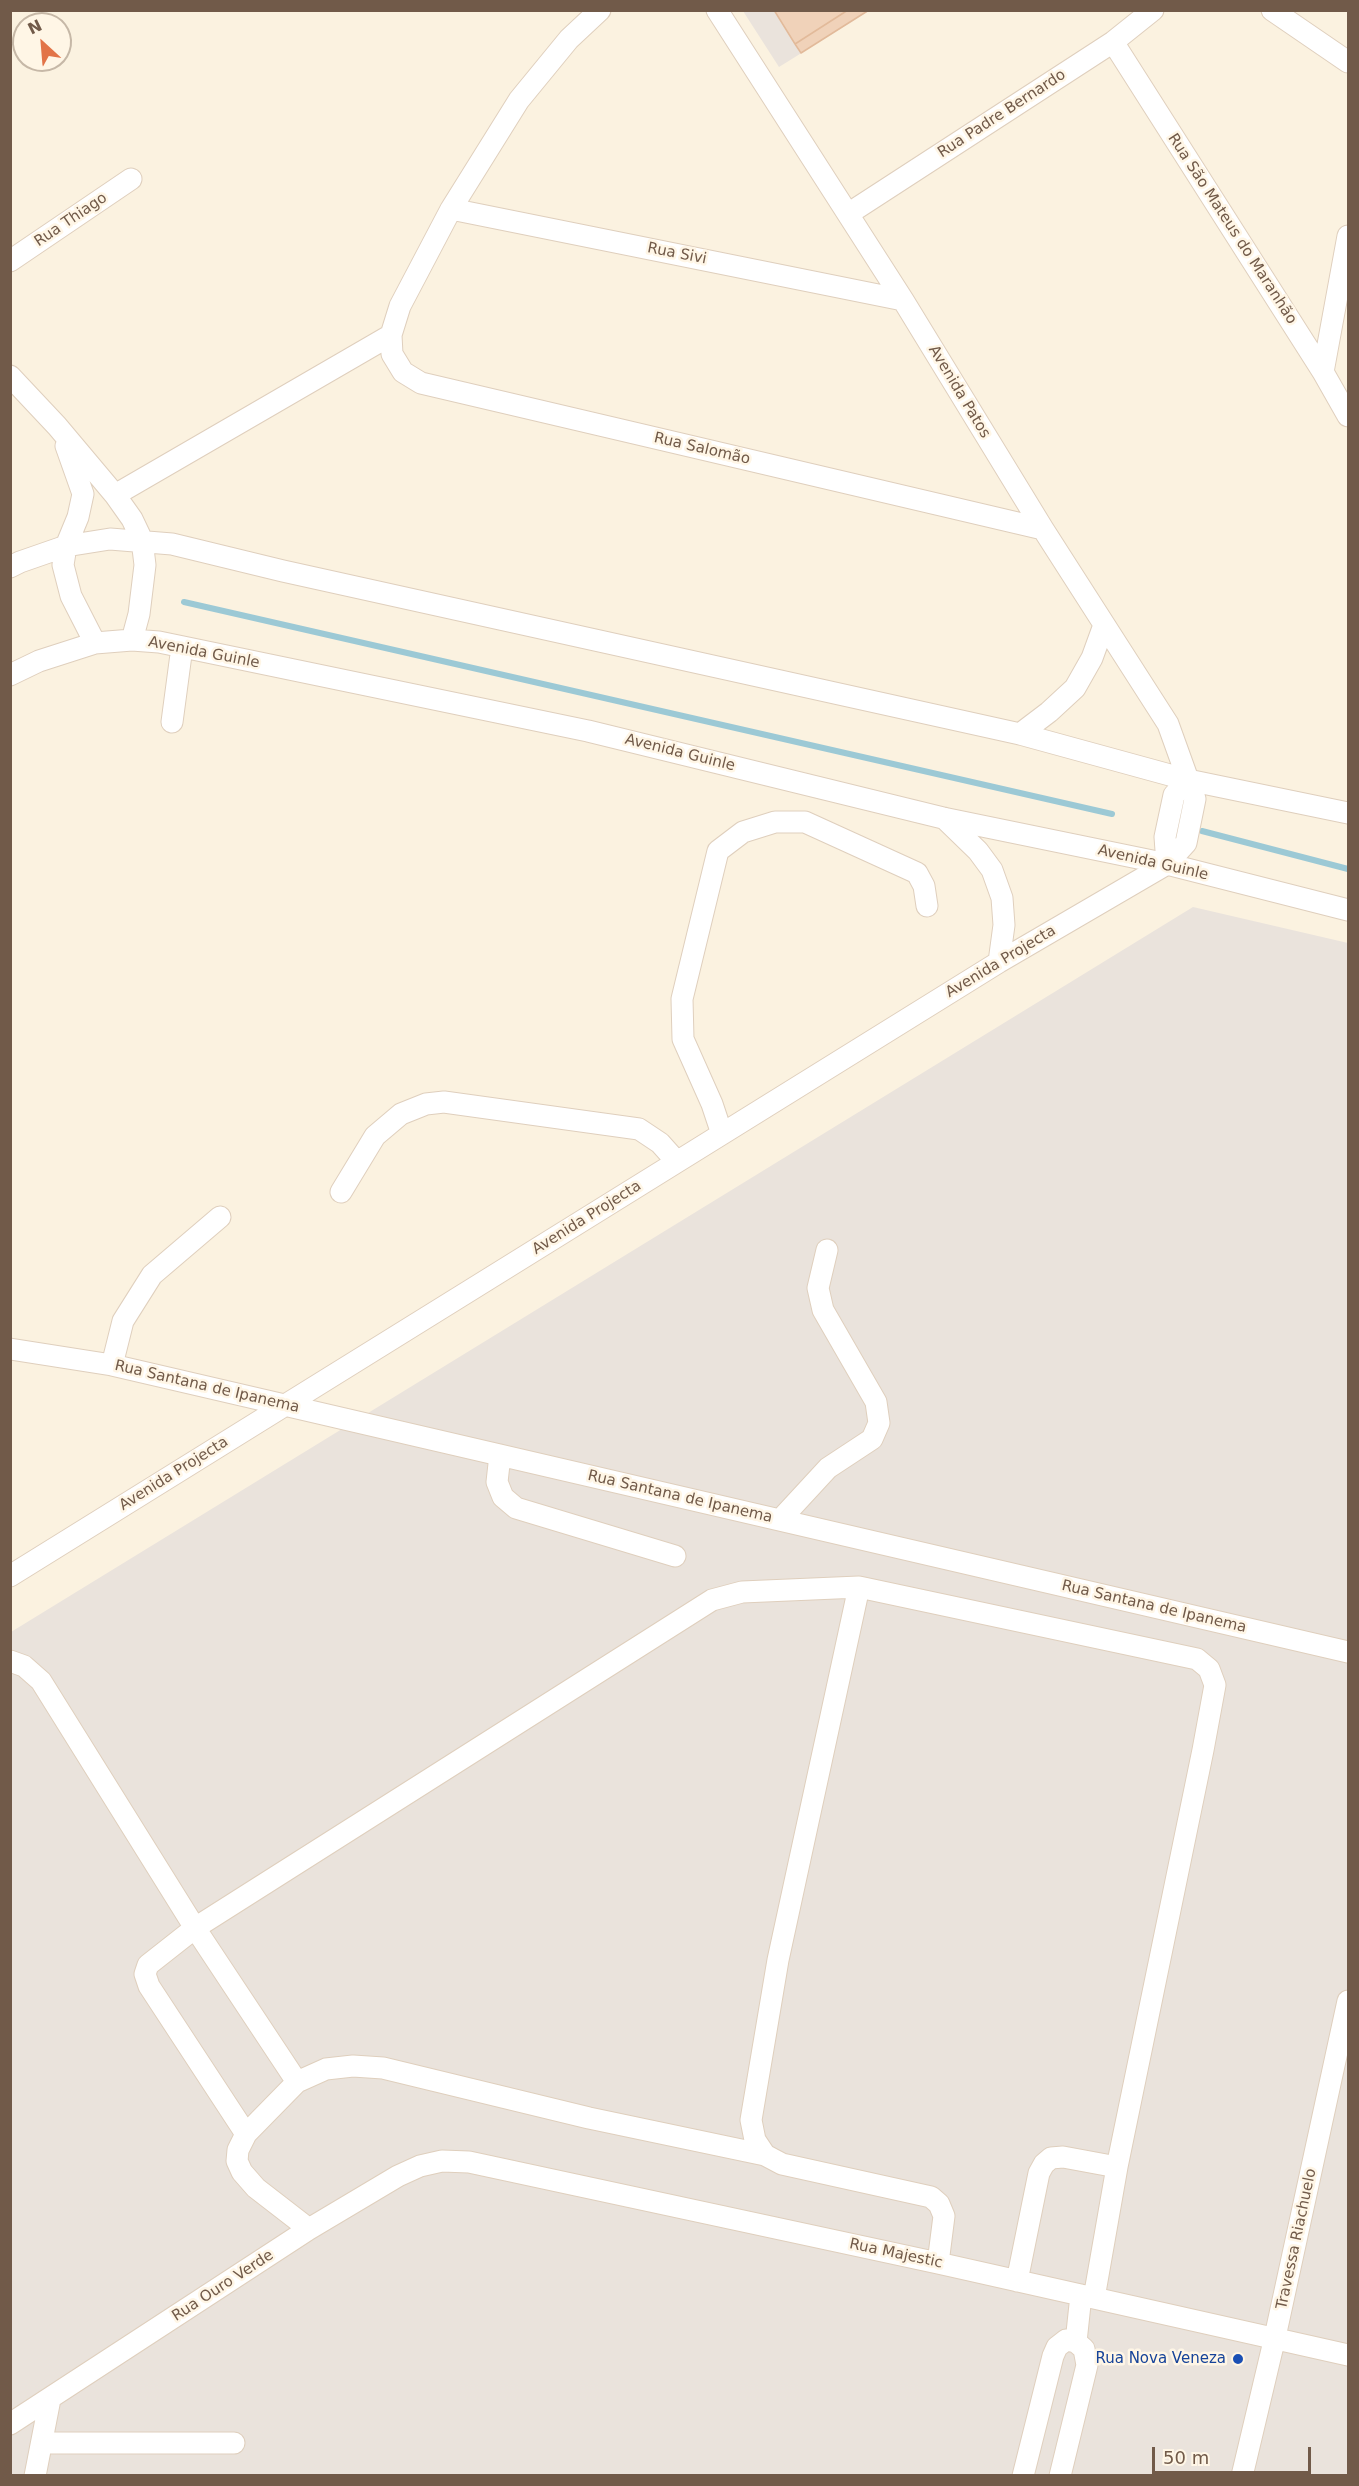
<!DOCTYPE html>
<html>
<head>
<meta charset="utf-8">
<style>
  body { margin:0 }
  #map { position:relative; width:1359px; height:2486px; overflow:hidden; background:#fbf2e0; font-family:"DejaVu Sans",sans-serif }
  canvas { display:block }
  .frame { position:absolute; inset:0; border:12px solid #715a49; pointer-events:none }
  .north { position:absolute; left:12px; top:12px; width:60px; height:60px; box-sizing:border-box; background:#fff6e6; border:2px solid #c6b8a7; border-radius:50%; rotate:334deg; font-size:16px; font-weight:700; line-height:24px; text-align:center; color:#715a49 }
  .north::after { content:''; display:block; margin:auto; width:21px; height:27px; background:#e27448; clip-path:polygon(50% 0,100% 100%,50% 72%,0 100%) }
  .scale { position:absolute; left:1152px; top:2447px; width:159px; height:27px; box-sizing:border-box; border:3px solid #715a49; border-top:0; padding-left:8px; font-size:18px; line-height:21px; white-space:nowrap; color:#715a49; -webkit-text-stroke:4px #fff6e6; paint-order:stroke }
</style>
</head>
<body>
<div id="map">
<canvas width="1359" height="2486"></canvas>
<div class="frame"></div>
<div class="north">N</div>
<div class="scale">50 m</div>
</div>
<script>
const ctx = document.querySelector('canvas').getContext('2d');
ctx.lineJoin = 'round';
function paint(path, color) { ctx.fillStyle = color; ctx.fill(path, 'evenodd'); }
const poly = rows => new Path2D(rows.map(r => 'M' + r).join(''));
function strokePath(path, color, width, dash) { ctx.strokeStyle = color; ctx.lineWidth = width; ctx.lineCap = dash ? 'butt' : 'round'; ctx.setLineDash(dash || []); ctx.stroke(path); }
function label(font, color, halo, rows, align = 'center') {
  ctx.font = font + ' "DejaVu Sans",sans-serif'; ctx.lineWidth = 5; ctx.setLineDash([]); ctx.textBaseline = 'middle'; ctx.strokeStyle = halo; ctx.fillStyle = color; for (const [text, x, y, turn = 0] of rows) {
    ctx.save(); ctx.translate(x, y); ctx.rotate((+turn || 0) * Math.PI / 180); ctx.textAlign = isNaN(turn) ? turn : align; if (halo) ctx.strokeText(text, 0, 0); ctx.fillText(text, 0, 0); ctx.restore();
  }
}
const industrial = poly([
  [743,11,869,11,779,67],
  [1193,907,1348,943,1348,2475,11,2476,11,1632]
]);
const stream = poly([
  [184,602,1112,814],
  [1202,831,1348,869]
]);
const building = poly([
  [774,10,848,10,795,44,774,10],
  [848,10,869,10,801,53,795,44,848,10]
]);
const minor = poly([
  [600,10,569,39,519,100,451,209,400,306,391,335,392,354,403,372,421,383,1043,529],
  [1272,10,1348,62],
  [1113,42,1323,372,1348,416],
  [451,209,903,300],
  [848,214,1113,42,1153,10],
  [10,261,131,179],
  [1323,372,1348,236],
  [10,376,57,426,115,495,132,519,142,540,145,565,139,614,132,640],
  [66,446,83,494,78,517,66,546,63,565,71,596,95,643],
  [115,495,391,335],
  [10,567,20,562,66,546,110,539,172,544,283,571,1020,734,1188,780,1348,813],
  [10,675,39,661,95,643,132,640,159,642,588,731,943,818,1167,864,1348,910],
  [172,722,182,647],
  [1020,734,1049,712,1075,688,1092,658,1104,625],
  [944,818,978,851,992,870,1002,898,1004,925,999,962],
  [1167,864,1165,837,1174,795,1188,780],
  [722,1134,712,1104,683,1039,682,999,718,851,743,832,775,822,805,822,917,873,924,886,927,906],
  [341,1192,375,1136,401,1114,426,1104,444,1102,639,1129,660,1143,677,1162],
  [10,1349,112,1365,1348,1652],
  [112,1365,123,1321,152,1275,220,1217],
  [500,1455,497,1482,503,1497,516,1508,675,1556],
  [780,1520,828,1468,872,1439,879,1423,876,1402,823,1310,818,1288,827,1250],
  [10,1576,999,962,1167,864,1186,843,1195,799,1168,724,1043,529,903,300,717,10],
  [859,1587,778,1960,751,2120,755,2140,765,2155,782,2164,931,2197,939,2204,944,2216,938,2263],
  [10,1661,24,1666,41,1681,195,1928,297,2082,246,2134,238,2150,237,2161,242,2172,256,2188,309,2229],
  [297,2082,326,2069,353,2066,383,2068,589,2118,765,2155],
  [246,2134,149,1986,145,1974,148,1965,195,1928,712,1600,742,1592,859,1587,1197,1659,1209,1669,1215,1685,1203,1750,1117,2167],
  [1017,2281,1039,2173,1044,2164,1051,2158,1063,2157,1117,2167,1094,2298],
  [1076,2342,1081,2295],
  [10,2424,309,2229,398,2176,420,2166,442,2161,469,2162,938,2263,1348,2355],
  [42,2443,234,2443],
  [35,2476,50,2399],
  [1023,2476,1053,2356,1057,2347,1066,2340,1076,2342,1084,2349,1087,2365,1060,2476],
  [1242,2476,1275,2337,1348,2001]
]);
const markers = [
  [1238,2359,6,"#1a4fb4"]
];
const streetNames = [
  ["Rua Padre Bernardo",1002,114,-33],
  ["Rua Thiago",71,220,-34],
  ["Rua São Mateus do Maranhão",1232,229,57],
  ["Rua Sivi",677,254,11],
  ["Avenida Patos",959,392,59],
  ["Rua Salomão",702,449,13],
  ["Avenida Guinle",204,653,11],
  ["Avenida Guinle",680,753,14],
  ["Avenida Guinle",1153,863,13],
  ["Avenida Projecta",1001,962,-31],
  ["Avenida Projecta",587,1218,-32],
  ["Rua Santana de Ipanema",207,1387,13],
  ["Avenida Projecta",174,1474,-32],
  ["Rua Santana de Ipanema",680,1497,13],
  ["Rua Santana de Ipanema",1154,1607,13],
  ["Travessa Riachuelo",1297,2239,-78],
  ["Rua Majestic",896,2254,12],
  ["Rua Ouro Verde",223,2286,-33]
];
const transitNames = [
  ["Rua Nova Veneza",1226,2359]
];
paint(industrial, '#eae3dc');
strokePath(stream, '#9cc9d5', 6);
paint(building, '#f0d2b9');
strokePath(building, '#e2ba9a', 1.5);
strokePath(minor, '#dfcfbd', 23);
strokePath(minor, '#fff', 21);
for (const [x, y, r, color] of markers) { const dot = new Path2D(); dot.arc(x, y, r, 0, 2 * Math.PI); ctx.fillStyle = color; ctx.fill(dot); strokePath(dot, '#fff6e6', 2); }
label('15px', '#715a49', '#fff6e6', streetNames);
label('15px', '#164399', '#fff6e6', transitNames, 'right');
</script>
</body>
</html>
